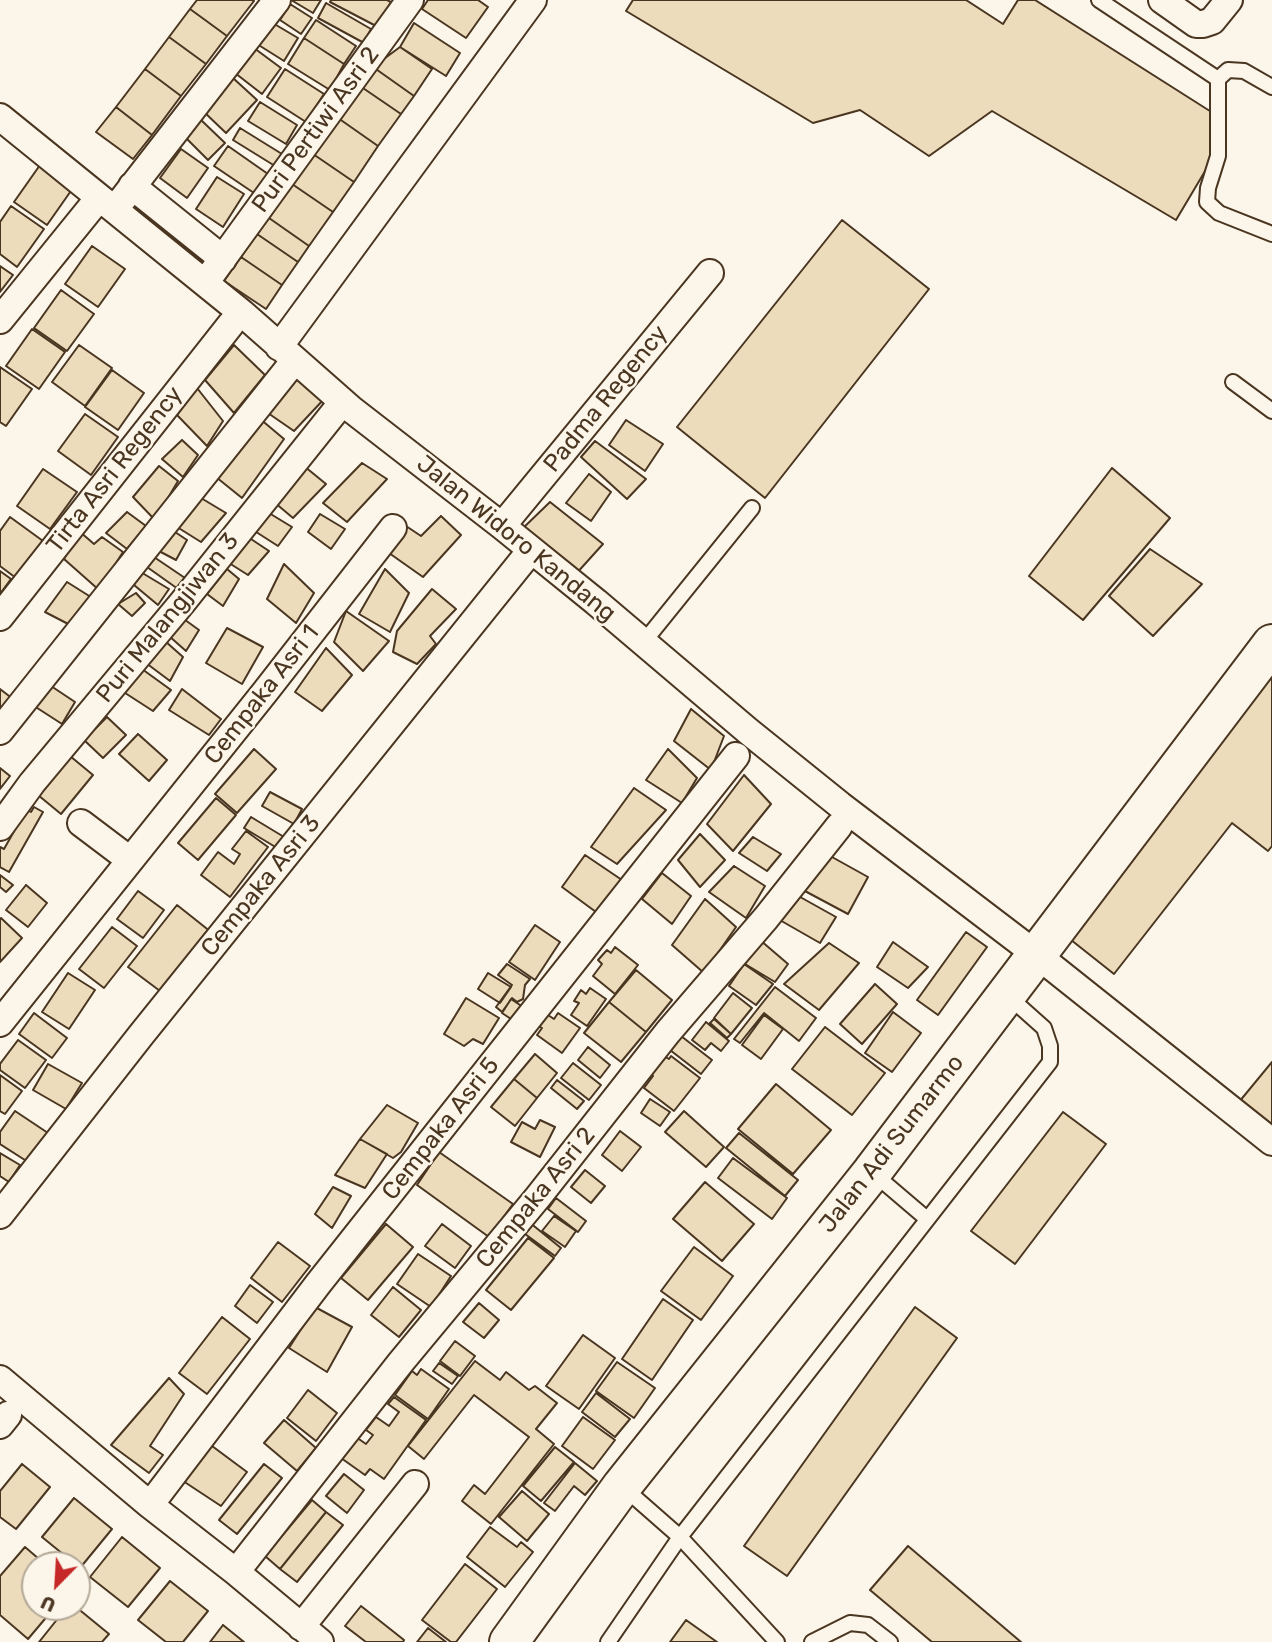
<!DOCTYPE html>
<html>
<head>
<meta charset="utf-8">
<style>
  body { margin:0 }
  #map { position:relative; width:1272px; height:1642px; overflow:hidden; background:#fbf6e9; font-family:Rubik,sans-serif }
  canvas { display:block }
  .north { position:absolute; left:21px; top:1551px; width:70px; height:70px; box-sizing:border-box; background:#fbf6e9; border:2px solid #b4a999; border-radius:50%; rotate:204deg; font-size:19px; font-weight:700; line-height:28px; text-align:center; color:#4a3520 }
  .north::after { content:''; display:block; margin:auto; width:24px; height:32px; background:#c62828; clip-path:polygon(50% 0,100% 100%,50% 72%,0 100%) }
</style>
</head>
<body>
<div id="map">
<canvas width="1272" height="1642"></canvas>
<div class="north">U</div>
</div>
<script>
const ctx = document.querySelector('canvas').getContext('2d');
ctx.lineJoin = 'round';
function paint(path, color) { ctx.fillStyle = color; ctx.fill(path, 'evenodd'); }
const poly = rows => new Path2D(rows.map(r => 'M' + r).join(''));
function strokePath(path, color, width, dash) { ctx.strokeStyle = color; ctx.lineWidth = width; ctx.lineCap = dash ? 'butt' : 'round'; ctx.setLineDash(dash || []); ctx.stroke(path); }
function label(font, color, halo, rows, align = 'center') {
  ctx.font = font + ' Rubik,sans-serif'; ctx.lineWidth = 5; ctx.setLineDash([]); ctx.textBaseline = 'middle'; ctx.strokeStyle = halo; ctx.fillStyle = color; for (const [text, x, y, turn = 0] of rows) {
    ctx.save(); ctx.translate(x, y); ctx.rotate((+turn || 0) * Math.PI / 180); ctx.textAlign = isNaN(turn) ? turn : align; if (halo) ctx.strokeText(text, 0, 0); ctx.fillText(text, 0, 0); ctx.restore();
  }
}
const building = poly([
  [197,0,252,0,254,1,227,36,190,9,197,0],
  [291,0,321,0,313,13,291,0],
  [331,0,387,0,391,2,378,27,330,2,331,0],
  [428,0,478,0,488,7,466,38,422,9,428,0],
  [633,0,966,0,1003,24,1018,0,1035,0,1213,113,1217,151,1176,220,992,111,929,156,860,110,813,123,626,11,633,0],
  [326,3,371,29,364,43,318,18,326,3],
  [290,4,312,18,301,34,280,20,290,4],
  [190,9,227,36,206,64,169,37,190,9],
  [316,20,356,46,344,64,304,38,316,20],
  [271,22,298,38,284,61,257,44,271,22],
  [414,23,460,53,446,76,400,47,414,23],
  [169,37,206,64,181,96,145,69,169,37],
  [304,38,344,64,330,90,288,64,304,38],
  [400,47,432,69,414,96,373,67,400,47],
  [254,48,281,68,262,94,235,73,254,48],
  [373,67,414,96,401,114,360,86,373,67],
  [145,69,181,96,152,135,116,107,145,69],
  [285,69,324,94,306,122,267,97,285,69],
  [233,78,257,100,226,133,203,111,233,78],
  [360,86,401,114,378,146,338,118,360,86],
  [260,102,297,125,286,144,248,121,260,102],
  [116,107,152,135,133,159,96,132,116,107],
  [338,118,378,146,354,182,313,154,338,118],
  [200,119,225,143,208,160,184,136,200,119],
  [240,128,282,154,275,166,233,140,240,128],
  [228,146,268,174,254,193,214,166,228,146],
  [181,149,208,168,187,198,160,178,181,149],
  [313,154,354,182,333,212,292,184,313,154],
  [40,165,73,188,47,225,14,202,40,165],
  [217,177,244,194,223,227,196,209,217,177],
  [292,184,333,212,309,246,269,218,292,184],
  [11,206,44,229,17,267,0,254,0,222,11,206],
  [269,218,309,246,298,262,257,234,269,218],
  [842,220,929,289,765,498,677,427,842,220],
  [257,234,298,262,282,285,241,257,257,234],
  [92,246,125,269,98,307,65,284,92,246],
  [241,257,282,285,266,309,224,281,241,257],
  [0,266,13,275,0,292,0,266],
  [61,290,94,314,67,351,34,328,61,290],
  [32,329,65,352,39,389,6,366,32,329],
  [79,345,112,368,85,406,52,382,79,345],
  [234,345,265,375,234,413,205,380,234,345],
  [0,367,32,389,6,426,0,422,0,367],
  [112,370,144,393,118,430,85,407,112,370],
  [293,374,325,398,294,431,265,411,293,374],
  [197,388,223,421,207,446,177,415,197,388],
  [85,414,118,437,91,475,58,451,85,414],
  [259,418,284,439,242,498,216,477,259,418],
  [626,420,663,444,645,471,609,445,626,420],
  [182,440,198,455,183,477,162,459,182,440],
  [595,441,646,479,627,499,581,457,595,441],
  [362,463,387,479,347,522,323,503,362,463],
  [159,466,178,481,155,520,133,497,159,466],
  [304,466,326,484,293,518,274,502,304,466],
  [1112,468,1170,518,1083,620,1029,576,1112,468],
  [43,469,77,492,50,529,17,506,43,469],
  [589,474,611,492,591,521,566,503,589,474],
  [201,498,226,513,201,542,177,527,201,498],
  [550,502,603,544,575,575,520,531,550,502],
  [127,512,146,526,127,549,106,533,127,512],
  [269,513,292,527,278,546,253,530,269,513],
  [320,514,345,529,331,549,308,532,320,514],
  [441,516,461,535,423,577,389,553,406,526,421,536,441,516],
  [10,517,43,541,16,578,0,566,0,531,10,517],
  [172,530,187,540,176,560,157,550,172,530],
  [79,531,94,544,102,537,123,552,99,590,64,559,79,531],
  [248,537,269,551,248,575,229,563,248,537],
  [1150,549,1202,584,1153,636,1109,596,1150,549],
  [151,555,185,578,178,589,147,567,151,555],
  [284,564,314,593,296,623,267,599,284,564],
  [227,569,239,579,223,606,207,594,227,569],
  [385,569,409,593,390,632,359,614,385,569],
  [0,571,11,579,0,594,0,571],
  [139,571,169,589,158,605,134,585,139,571],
  [67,582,94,599,74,627,45,612,67,582],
  [432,589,456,609,430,636,436,644,417,664,393,652,397,631,432,589],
  [136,593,145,603,132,616,118,604,136,593],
  [346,611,389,641,363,671,334,642,346,611],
  [181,617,199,630,186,651,169,636,181,617],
  [227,628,263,647,242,684,206,663,227,628],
  [165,641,183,657,170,681,146,663,165,641],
  [326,648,352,675,322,711,295,692,326,648],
  [1272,663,1272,846,1268,851,1232,823,1114,974,1061,932,1272,663],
  [142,669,171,690,153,711,122,691,142,669],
  [45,682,75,702,62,724,31,704,45,682],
  [0,689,13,699,0,717,0,689],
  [182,689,221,719,209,735,169,710,182,689],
  [691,709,724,736,711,770,674,741,691,709],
  [107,717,126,735,103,758,84,740,107,717],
  [138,734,167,760,149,781,119,754,138,734],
  [254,749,276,769,237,813,215,794,254,749],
  [668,749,697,778,682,803,646,780,668,749],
  [70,756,93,775,61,814,38,795,70,756],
  [0,768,10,776,0,789,0,768],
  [744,775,771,804,733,851,707,824,744,775],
  [634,788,666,810,617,864,591,847,634,788],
  [270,792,302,809,294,824,262,806,270,792],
  [216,798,236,815,198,860,178,843,216,798],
  [23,807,31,812,34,807,43,812,9,872,0,867,0,847,4,849,21,819,23,807],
  [251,817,289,840,282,851,244,828,251,817],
  [246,831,268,847,230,897,201,875,218,852,234,864,240,854,232,849,246,831],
  [700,834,725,860,700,887,678,860,700,834],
  [753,837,781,854,767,871,739,853,753,837],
  [823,852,868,877,848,914,803,890,823,852],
  [585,855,622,880,596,912,562,887,585,855],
  [734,866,765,886,746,918,709,892,734,866],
  [662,873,691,896,672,924,642,899,662,873],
  [0,875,13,885,6,892,0,887,0,875],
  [26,885,47,903,28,927,6,910,26,885],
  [138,891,164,910,143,938,117,919,138,891],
  [793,893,836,917,820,943,778,919,793,893],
  [705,899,736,927,704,973,672,945,705,899],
  [177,905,211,932,164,994,128,967,177,905],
  [1,918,22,938,0,962,0,920,1,918],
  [535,925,560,942,535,980,509,962,535,925],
  [112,927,137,946,104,988,79,969,112,927],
  [966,932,987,947,938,1015,917,1000,966,932],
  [760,940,788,964,775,982,745,964,760,940],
  [893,942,928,967,908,988,877,967,893,942],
  [829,943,859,963,819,1010,784,984,829,943],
  [615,947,638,965,615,994,593,976,602,964,598,960,607,950,611,953,615,947],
  [507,964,530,979,525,985,523,999,517,1002,512,998,502,1012,496,1007,512,985,498,975,507,964],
  [744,964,773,984,756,1005,729,986,744,964],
  [636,970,672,1000,646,1032,609,1002,636,970],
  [68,973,95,990,69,1029,42,1012,68,973],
  [488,973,511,987,500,1003,478,989,488,973],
  [875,984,897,1004,862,1044,840,1024,875,984],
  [775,987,816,1018,799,1041,764,1013,740,1043,734,1039,775,987],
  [590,988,606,999,587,1026,571,1015,579,1003,574,1001,581,990,586,994,590,988],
  [733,993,752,1008,731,1034,714,1018,733,993],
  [466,998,499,1018,483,1044,473,1039,464,1046,444,1034,466,998],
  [511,999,523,1007,514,1021,502,1013,511,999],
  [609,1002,646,1032,621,1062,584,1033,609,1002],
  [893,1012,921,1033,892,1072,865,1053,893,1012],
  [34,1013,67,1038,52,1058,19,1034,34,1013],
  [545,1013,554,1019,558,1013,580,1028,562,1053,537,1035,542,1028,537,1025,545,1013],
  [764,1015,783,1029,761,1059,742,1045,764,1015],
  [714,1019,731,1034,727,1038,710,1023,714,1019],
  [706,1022,729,1041,721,1051,711,1043,705,1050,692,1040,706,1022],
  [825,1027,885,1073,852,1115,792,1069,825,1027],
  [681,1036,712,1060,701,1074,670,1050,681,1036],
  [18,1040,46,1060,25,1088,0,1070,0,1064,18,1040],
  [588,1047,610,1065,600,1078,578,1060,588,1047],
  [535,1054,557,1073,537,1098,514,1079,535,1054],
  [662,1055,669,1059,671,1056,700,1078,674,1111,644,1088,653,1076,649,1072,662,1055],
  [1272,1062,1272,1129,1239,1102,1272,1062],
  [573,1063,601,1085,589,1100,561,1078,573,1063],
  [48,1064,82,1083,66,1109,33,1090,48,1064],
  [0,1075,22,1091,5,1114,0,1111,0,1075],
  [514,1079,537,1098,515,1126,491,1107,514,1079],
  [557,1080,584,1101,577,1109,551,1088,557,1080],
  [776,1084,831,1130,793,1174,738,1129,776,1084],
  [650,1099,670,1112,660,1126,641,1113,650,1099],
  [387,1105,418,1123,401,1152,393,1158,360,1139,387,1105],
  [15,1111,48,1133,28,1162,0,1144,0,1132,15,1111],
  [684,1111,724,1147,706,1167,665,1132,684,1111],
  [1063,1112,1106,1144,1015,1264,971,1231,1063,1112],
  [540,1120,555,1127,540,1157,511,1142,522,1122,535,1129,540,1120],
  [620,1131,641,1147,622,1171,602,1155,620,1131],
  [739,1133,798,1180,785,1196,726,1148,739,1133],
  [360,1139,387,1154,365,1188,335,1175,360,1139],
  [439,1152,513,1204,489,1237,417,1185,439,1152],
  [0,1153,20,1165,9,1182,0,1176,0,1153],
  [733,1158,787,1198,772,1219,718,1178,733,1158],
  [585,1170,605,1186,591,1203,571,1187,585,1170],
  [705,1182,754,1224,722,1261,673,1219,705,1182],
  [333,1187,351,1196,332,1228,315,1214,333,1187],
  [556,1198,586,1221,578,1232,548,1209,556,1198],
  [554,1216,576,1231,565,1247,542,1231,554,1216],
  [529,1222,561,1248,555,1256,521,1231,529,1222],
  [386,1224,413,1247,368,1300,341,1278,386,1224],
  [442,1224,471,1246,455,1268,425,1246,442,1224],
  [528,1238,554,1258,511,1310,486,1290,528,1238],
  [278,1242,310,1266,282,1302,251,1278,278,1242],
  [694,1247,733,1276,701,1320,661,1291,694,1247],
  [418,1254,451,1276,431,1307,397,1284,418,1254],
  [250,1285,273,1302,257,1323,235,1306,250,1285],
  [393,1287,421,1310,399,1337,371,1315,393,1287],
  [663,1299,693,1320,652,1380,622,1359,663,1299],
  [479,1303,499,1320,484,1338,463,1322,479,1303],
  [315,1307,352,1327,327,1372,289,1348,315,1307],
  [915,1307,957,1338,787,1576,744,1546,915,1307],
  [222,1317,250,1339,207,1394,179,1373,222,1317],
  [583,1335,615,1358,579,1409,546,1386,583,1335],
  [455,1341,475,1356,460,1376,440,1361,455,1341],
  [475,1361,500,1380,506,1372,529,1390,535,1386,557,1403,536,1429,554,1444,491,1524,462,1501,474,1485,485,1494,529,1437,474,1395,424,1459,408,1446,475,1361],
  [617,1362,655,1388,634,1418,596,1391,617,1362],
  [439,1363,458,1376,452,1384,433,1371,439,1363],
  [421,1369,449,1389,428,1419,395,1395,412,1371,417,1375,421,1369],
  [169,1378,184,1394,150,1446,163,1455,149,1473,111,1445,169,1378],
  [308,1390,337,1413,316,1441,287,1418,308,1390],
  [596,1393,630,1419,615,1437,582,1412,596,1393],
  [394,1397,426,1420,384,1479,370,1469,365,1475,341,1458,356,1437,366,1444,373,1435,366,1430,376,1417,389,1426,399,1412,388,1404,394,1397],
  [583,1417,615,1440,593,1469,562,1446,583,1417],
  [284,1420,316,1448,297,1471,264,1443,284,1420],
  [208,1443,247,1472,221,1506,180,1479,208,1443],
  [555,1447,574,1462,541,1501,523,1486,555,1447],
  [575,1463,597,1481,585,1495,574,1486,555,1511,544,1503,575,1463],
  [22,1464,50,1487,16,1529,0,1517,0,1491,22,1464],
  [264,1464,282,1478,237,1534,219,1520,264,1464],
  [344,1474,364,1490,347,1513,326,1496,344,1474],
  [522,1491,549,1514,527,1541,499,1517,522,1491],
  [74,1498,112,1529,80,1568,42,1537,74,1498],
  [312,1500,326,1512,280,1569,265,1556,312,1500],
  [326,1512,343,1525,297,1582,280,1569,326,1512],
  [490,1527,517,1547,521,1542,533,1552,505,1587,467,1557,490,1527],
  [122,1537,160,1568,128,1607,90,1577,122,1537],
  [908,1546,1021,1642,932,1642,870,1590,908,1546],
  [25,1547,46,1565,35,1565,35,1607,55,1607,28,1639,0,1615,0,1576,25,1547],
  [465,1564,497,1589,456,1642,451,1642,422,1620,465,1564],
  [170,1581,208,1611,183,1642,166,1642,138,1620,170,1581],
  [361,1606,404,1640,403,1642,366,1642,345,1626,361,1606],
  [67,1607,76,1607,109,1634,102,1642,39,1642,67,1607],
  [686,1620,717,1642,670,1642,686,1620],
  [223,1625,244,1642,210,1642,223,1625],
  [428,1628,446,1642,417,1642,428,1628]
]);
const service = poly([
  [1099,0,1218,79,1228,70,1244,71,1272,87],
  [1218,79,1218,156,1208,188,1207,202,1219,213,1272,234],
  [1233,382,1272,411],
  [643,643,752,508],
  [873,1173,927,1219],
  [623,1487,680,1537,777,1642],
  [608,1642,680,1537,1050,1062,1050,1046,1044,1028,1007,995],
  [812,1642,850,1623,868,1625,890,1642]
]);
const minor = poly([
  [1162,0,1196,24,1203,24,1212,21,1229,0],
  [0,117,242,313,351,409,502,526,596,602,748,731,840,805,1037,955,1272,1142],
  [132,186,223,259],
  [115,209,277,0],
  [205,283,410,0],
  [0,320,94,204],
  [279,347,533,0],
  [502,526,710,273],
  [0,617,231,324],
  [0,731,295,360],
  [81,823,130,860],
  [0,827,32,783,182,603,337,409],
  [0,1023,265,692,393,528],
  [0,1215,141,1035,524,559],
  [0,1379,150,1505,236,1572,320,1642],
  [0,1425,8,1415],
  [150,1505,318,1284,736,756],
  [236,1572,401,1362,538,1197,668,1032,766,918,839,826],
  [301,1627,415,1484]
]);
const secondary = poly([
  [509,1642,622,1486,872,1172,1272,644]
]);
const streetNames = [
  ["Puri Pertiwi Asri 2",316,130,-54],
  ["Padma Regency",606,399,-51],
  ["Tirta Asri Regency",115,470,-52],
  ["Jalan Widoro Kandang",516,539,39],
  ["Puri Malangjiwan 3",168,618,-51],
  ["Cempaka Asri 1",262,695,-52],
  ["Cempaka Asri 3",261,886,-51],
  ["Cempaka Asri 5",441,1129,-52],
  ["Jalan Adi Sumarmo",892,1144,-52],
  ["Cempaka Asri 2",536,1198,-51]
];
paint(building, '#ecdcbc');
strokePath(building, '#4a3520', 2);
strokePath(service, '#4a3520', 18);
strokePath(minor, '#4a3520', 30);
strokePath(secondary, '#4a3520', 42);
strokePath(service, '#fbf6e9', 14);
strokePath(minor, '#fbf6e9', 26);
strokePath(secondary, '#fbf6e9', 38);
label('24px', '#4a3520', '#fbf6e9', streetNames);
</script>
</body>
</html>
